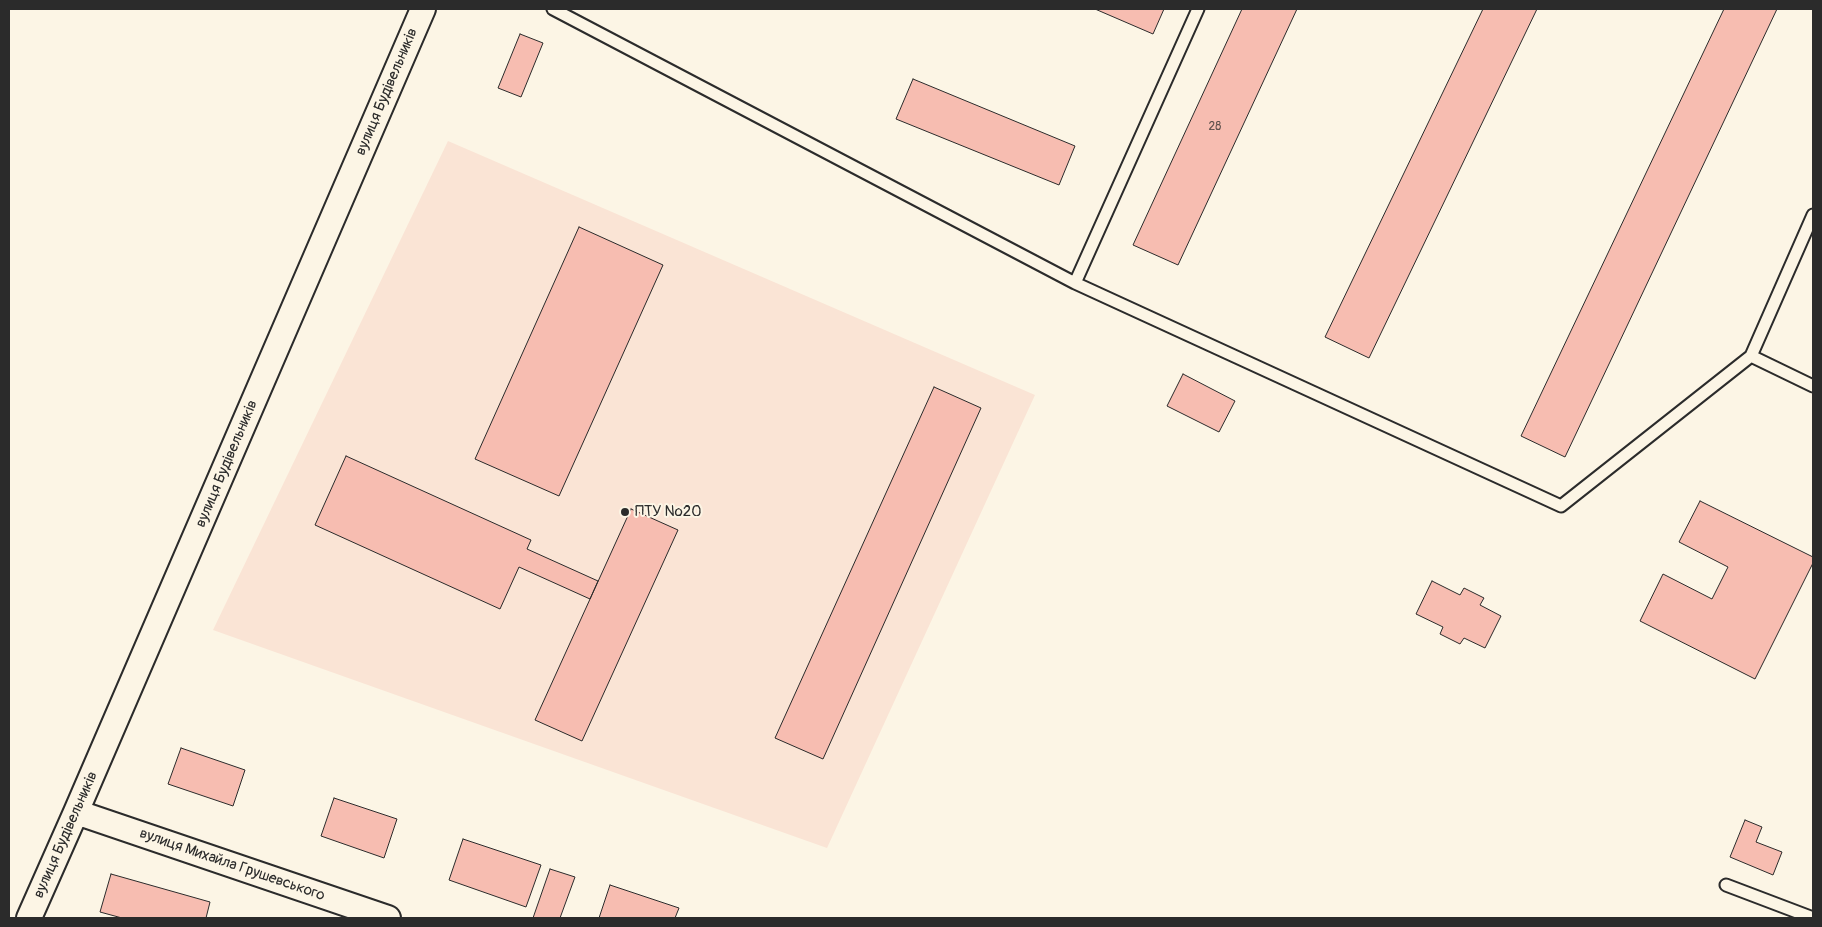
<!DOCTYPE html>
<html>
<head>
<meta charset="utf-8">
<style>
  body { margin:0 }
  #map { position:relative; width:1822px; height:927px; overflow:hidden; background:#fcf5e5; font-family:Pangolin,sans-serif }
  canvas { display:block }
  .frame { position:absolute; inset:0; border:10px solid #2b2b2b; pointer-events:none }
</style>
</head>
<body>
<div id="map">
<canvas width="1822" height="927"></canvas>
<div class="frame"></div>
</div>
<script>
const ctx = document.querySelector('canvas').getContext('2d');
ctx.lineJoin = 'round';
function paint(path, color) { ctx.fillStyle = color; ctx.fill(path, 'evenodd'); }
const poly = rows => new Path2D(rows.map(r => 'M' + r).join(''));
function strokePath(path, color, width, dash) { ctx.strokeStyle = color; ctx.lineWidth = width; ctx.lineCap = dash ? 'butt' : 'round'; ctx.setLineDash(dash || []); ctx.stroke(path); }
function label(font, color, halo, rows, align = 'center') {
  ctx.font = font + ' Pangolin,sans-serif'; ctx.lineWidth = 4; ctx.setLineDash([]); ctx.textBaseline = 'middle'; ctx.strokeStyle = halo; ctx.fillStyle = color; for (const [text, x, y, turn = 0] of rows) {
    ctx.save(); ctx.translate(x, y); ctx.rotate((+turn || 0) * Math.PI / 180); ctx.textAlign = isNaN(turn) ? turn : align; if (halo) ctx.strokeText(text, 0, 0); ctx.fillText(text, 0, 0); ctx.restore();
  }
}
const built = poly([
  [448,141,1035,395,827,848,213,630]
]);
const building = poly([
  [1095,9,1164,9,1153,34,1095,9],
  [1242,9,1297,9,1178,265,1133,245,1242,9],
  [1483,9,1537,9,1369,358,1325,337,1483,9],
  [1724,9,1777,9,1565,457,1521,436,1724,9],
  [520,34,543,43,521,97,498,88,520,34],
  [913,79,1075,146,1059,185,896,119,913,79],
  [579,227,663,265,559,496,475,459,579,227],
  [1183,374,1235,401,1219,432,1167,406,1183,374],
  [934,387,981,408,823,759,775,738,934,387],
  [346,456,531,540,527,549,598,581,590,599,519,567,500,609,315,525,346,456],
  [1700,501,1813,557,1813,563,1755,679,1640,621,1663,574,1712,599,1728,567,1679,542,1700,501],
  [631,509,678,530,582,741,535,720,631,509],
  [1432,581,1460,595,1464,588,1484,598,1480,605,1501,616,1485,648,1464,638,1460,644,1440,634,1443,627,1416,614,1432,581],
  [181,748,245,770,233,806,168,784,181,748],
  [334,798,397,819,384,858,321,836,334,798],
  [1745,820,1762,827,1756,842,1782,852,1773,875,1730,857,1745,820],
  [463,839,541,865,526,907,449,880,463,839],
  [550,869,575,877,560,918,533,918,550,869],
  [111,874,210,902,206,918,122,918,100,912,111,874],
  [610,885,679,908,675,918,599,918,610,885]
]);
const service = poly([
  [553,9,1075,283,1561,506,1751,356,1813,215],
  [1075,283,1198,9],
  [1751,356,1813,386],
  [1726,885,1813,918]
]);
const minor = poly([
  [76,812,388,918],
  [29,918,76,812,423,9]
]);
const markers = [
  [625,512,5,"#2b2b2b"]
];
const numberNames = [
  ["28",1215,127]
];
const streetNames = [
  ["вулиця Будівельників",387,92,-67],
  ["вулиця Будівельників",227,464,-67],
  ["вулиця Будівельників",66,835,-66],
  ["вулиця Михайла Грушевського",232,865,19]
];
const poiNames = [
  ["ПТУ №20",635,512]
];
paint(built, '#fae4d5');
paint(building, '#f7bdb1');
strokePath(building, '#2b2b2b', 1);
strokePath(service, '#2b2b2b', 15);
strokePath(minor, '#2b2b2b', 28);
strokePath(service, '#fcf5e5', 11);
strokePath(minor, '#fcf5e5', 24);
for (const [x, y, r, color] of markers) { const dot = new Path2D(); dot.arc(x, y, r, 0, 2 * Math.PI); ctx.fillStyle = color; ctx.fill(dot); strokePath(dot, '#fcf5e5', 2); }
label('12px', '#5e504c', null, numberNames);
label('15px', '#2b2b2b', '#fcf5e5', streetNames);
label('15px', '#2b2b2b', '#fcf5e5', poiNames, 'left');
</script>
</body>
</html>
